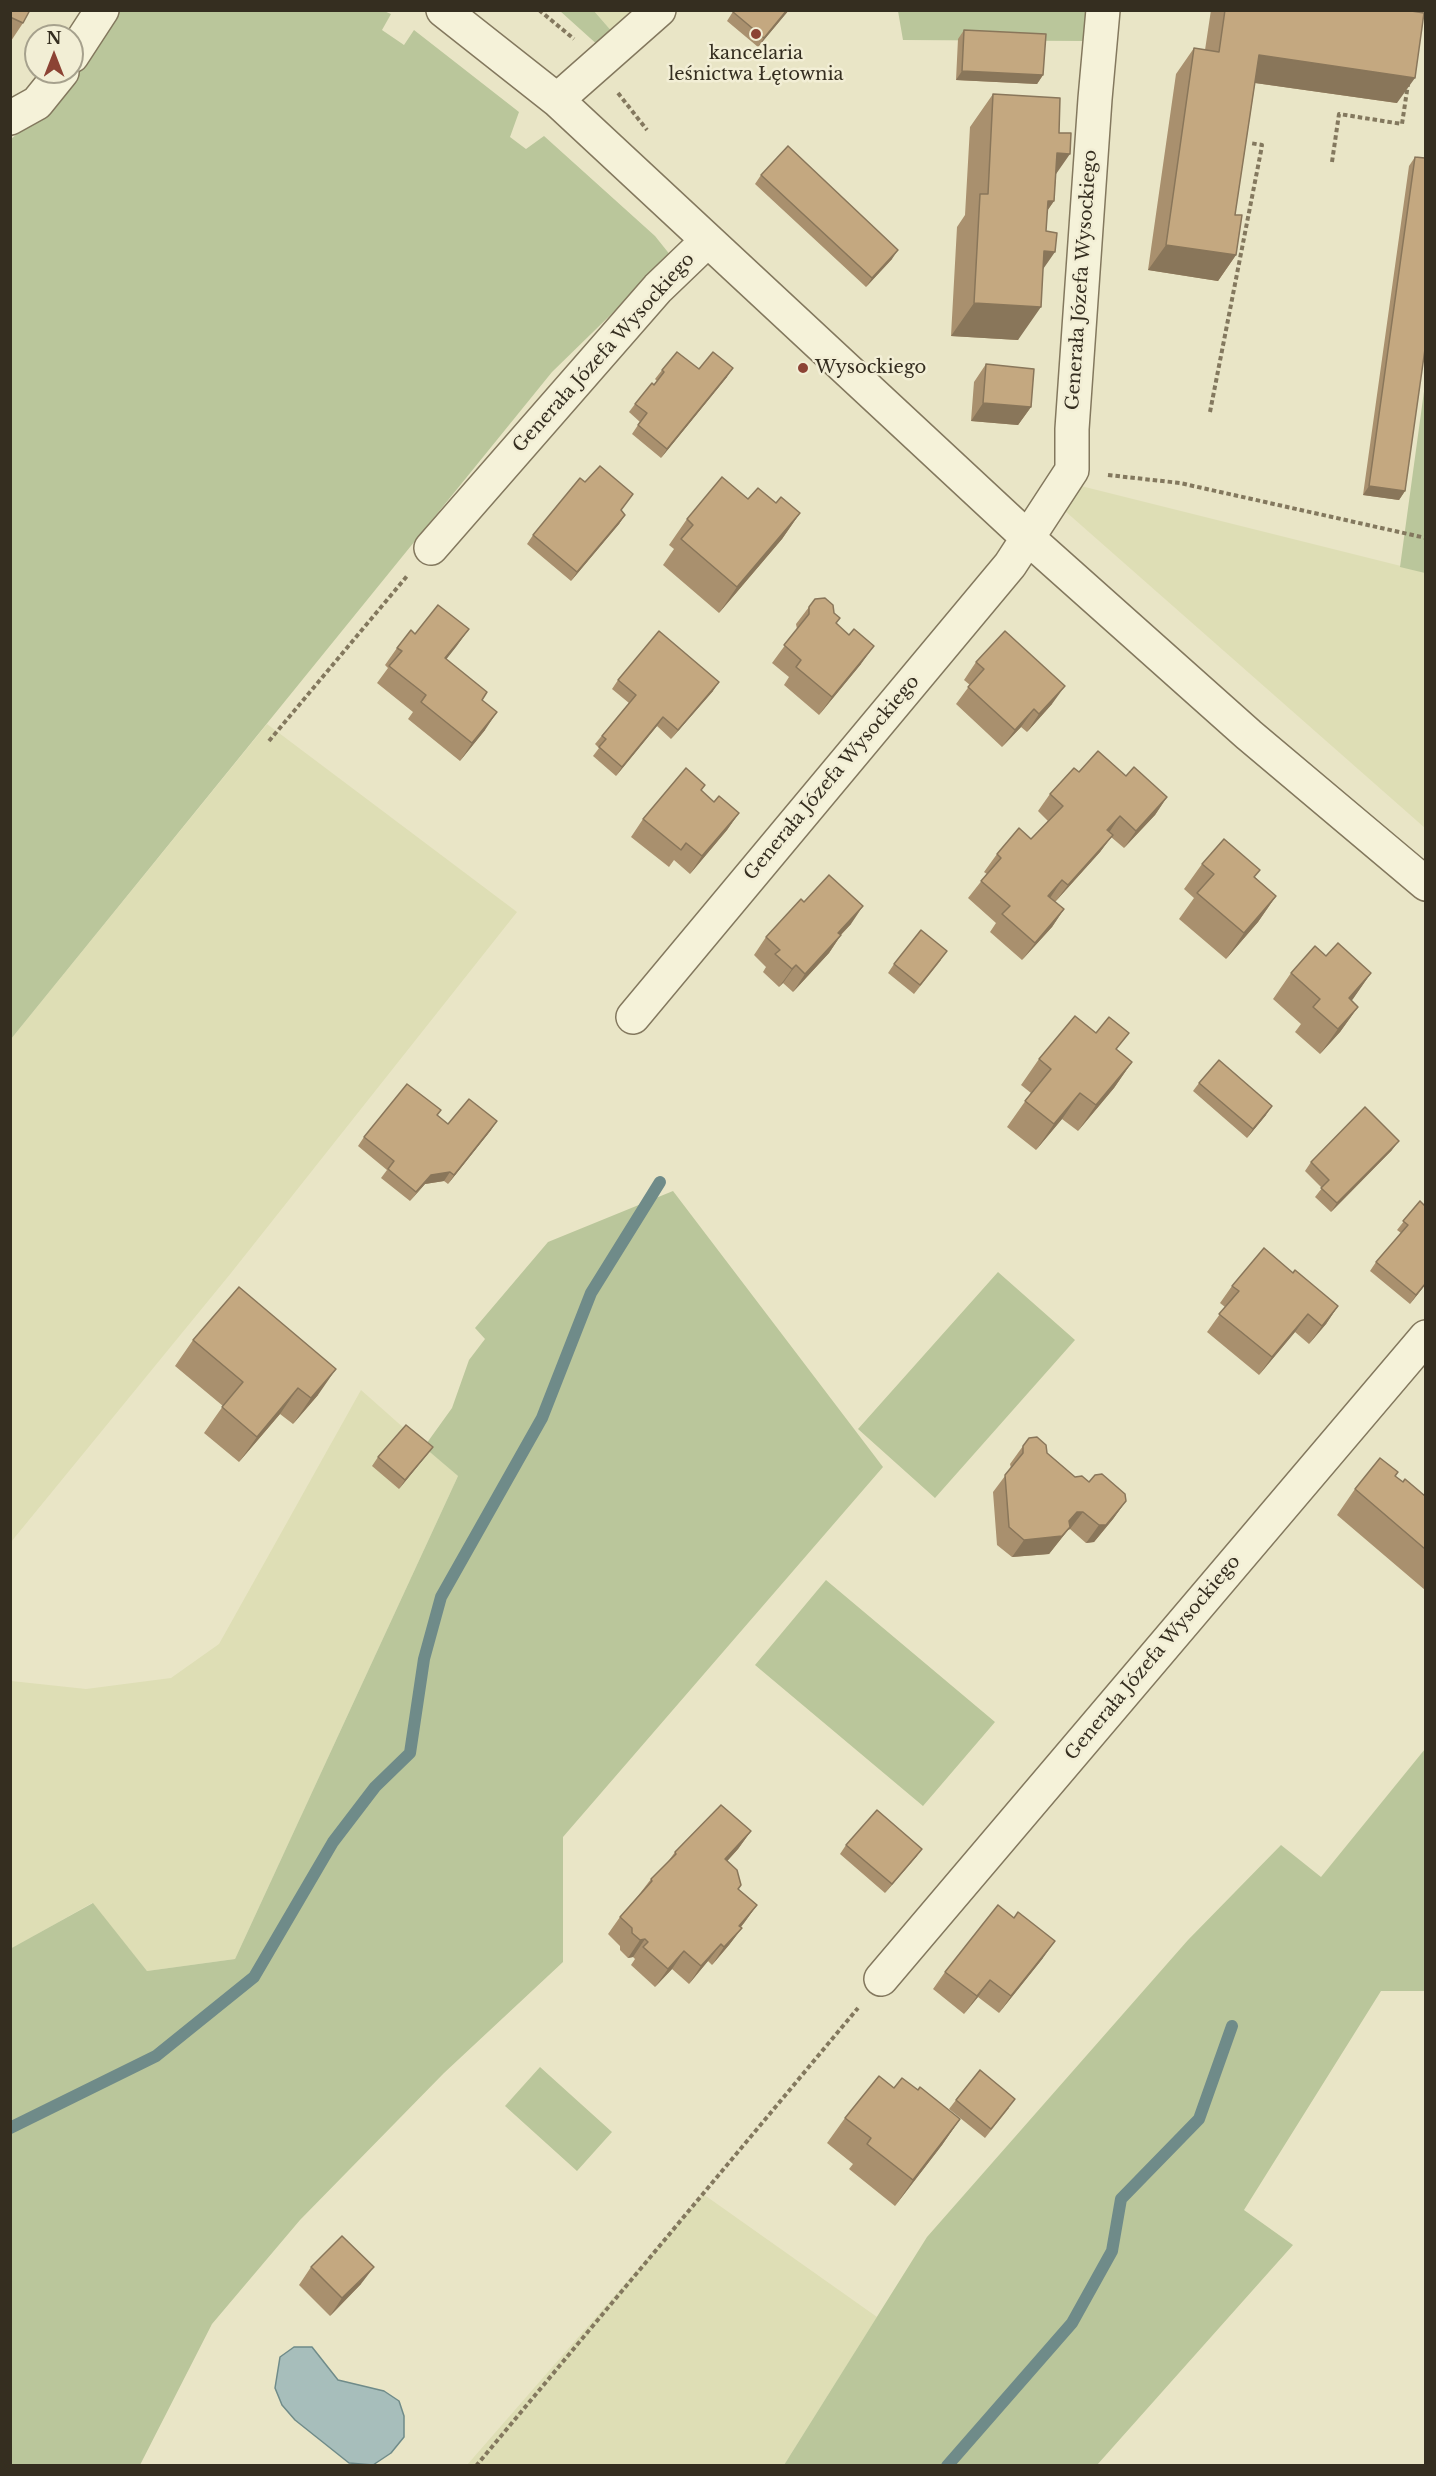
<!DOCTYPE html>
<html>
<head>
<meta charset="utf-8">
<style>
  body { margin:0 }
  #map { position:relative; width:1436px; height:2476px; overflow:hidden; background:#e9e5c6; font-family:"Libre Baskerville",serif }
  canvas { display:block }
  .frame { position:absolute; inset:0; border:12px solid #352e20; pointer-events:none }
  .north { position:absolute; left:24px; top:24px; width:60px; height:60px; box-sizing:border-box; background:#f2eed5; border:2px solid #a6a18d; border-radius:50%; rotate:0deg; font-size:16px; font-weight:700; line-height:24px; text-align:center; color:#352e20 }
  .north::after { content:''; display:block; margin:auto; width:21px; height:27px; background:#8c4334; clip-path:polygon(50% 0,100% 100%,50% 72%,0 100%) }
</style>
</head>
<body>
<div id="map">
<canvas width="1436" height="2476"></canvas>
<div class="frame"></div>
<div class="north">N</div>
</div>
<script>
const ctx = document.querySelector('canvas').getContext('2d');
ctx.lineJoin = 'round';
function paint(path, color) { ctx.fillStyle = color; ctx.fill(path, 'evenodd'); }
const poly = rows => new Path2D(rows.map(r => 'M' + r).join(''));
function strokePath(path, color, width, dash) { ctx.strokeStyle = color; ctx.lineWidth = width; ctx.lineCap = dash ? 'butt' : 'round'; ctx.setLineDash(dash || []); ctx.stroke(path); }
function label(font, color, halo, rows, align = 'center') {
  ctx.font = font + ' "Libre Baskerville",serif'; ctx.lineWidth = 5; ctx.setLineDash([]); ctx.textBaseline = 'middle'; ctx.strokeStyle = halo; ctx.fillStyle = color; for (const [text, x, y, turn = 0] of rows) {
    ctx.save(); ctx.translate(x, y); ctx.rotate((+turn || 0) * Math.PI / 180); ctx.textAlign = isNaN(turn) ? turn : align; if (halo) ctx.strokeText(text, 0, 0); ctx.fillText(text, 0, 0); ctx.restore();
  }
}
const farmland = poly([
  [594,11,636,11,614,34],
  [1081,486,1425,572,1425,828,1065,511],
  [267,724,517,912,231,1273,11,1542,11,1039],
  [361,1390,458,1476,235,1959,147,1971,92,1903,11,1949,11,1681,86,1689,171,1678,219,1644],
  [703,2194,877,2317,784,2465,467,2465]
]);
const green = poly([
  [119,11,384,11,391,14,382,30,404,45,414,30,519,112,510,137,526,149,544,136,655,236,671,256,552,372,11,1039,11,139,52,106],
  [560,11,594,11,614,34,600,47],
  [898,11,1086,11,1084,41,903,40],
  [1425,384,1425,573,1400,567],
  [673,1191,883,1467,563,1837,563,1962,444,2073,300,2220,212,2324,140,2465,11,2465,10,1949,93,1903,147,1971,235,1959,458,1476,424,1447,452,1408,469,1360,485,1339,475,1328,548,1242],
  [998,1272,1075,1340,935,1498,858,1429],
  [826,1580,995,1722,923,1806,755,1665],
  [1425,1749,1425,1991,1381,1991,1244,2210,1293,2245,1097,2465,784,2465,927,2237,1188,1940,1281,1845,1321,1877],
  [540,2067,612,2132,577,2171,505,2106]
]);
const water = poly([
  [294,2347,312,2347,338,2380,384,2391,399,2401,404,2416,404,2437,391,2453,373,2465,349,2463,295,2420,282,2405,275,2388,280,2357,294,2347]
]);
const stream = poly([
  [10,2128,156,2056,254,1977,333,1842,375,1787,410,1753,424,1659,441,1597,542,1418,591,1293,660,1182],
  [947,2466,1072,2323,1112,2251,1121,2199,1199,2119,1232,2026]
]);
const path = poly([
  [539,10,574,39],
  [618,93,647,130],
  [1332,162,1339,114,1402,124,1408,84],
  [1210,412,1261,151,1262,145,1250,143],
  [1108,475,1180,483,1426,538],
  [269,741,407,576],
  [476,2466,858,2008]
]);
const minor = poly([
  [443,10,557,100,1028,538,1249,735,1426,884],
  [72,56,102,10],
  [557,100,659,10],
  [10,118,37,103,62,72],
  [431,548,658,288,707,241],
  [633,1017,1010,565,1072,470,1072,429,1095,99,1103,10],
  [881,1979,1426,1337]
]);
const wall = poly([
  [10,10,23,23,11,41,10,41],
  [734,10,789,10,758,47,727,21],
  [1211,10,1405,10,1397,103,1255,83,1235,215,1236,255,1218,281,1148,270,1176,74,1194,48,1205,50],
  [964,30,1043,75,1037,84,956,80,958,39],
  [993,94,1056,174,1054,201,1047,211,1043,269,1018,340,951,336,957,227,965,215,970,127],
  [1415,157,1405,491,1399,500,1363,495,1409,166],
  [761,175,892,259,866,287,755,184],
  [986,364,1031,407,1018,425,971,421,974,382],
  [699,369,727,377,661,458,632,434,640,422,629,412,635,404,657,381,655,379,662,370],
  [748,499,776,503,800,513,782,539,719,613,663,565,674,549,669,545,687,519],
  [621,511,625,515,619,524,571,581,527,544,533,535],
  [809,607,834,613,836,624,861,664,819,715,784,685,789,677,772,663,797,629,796,624],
  [469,629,446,659,482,700,485,730,460,761,408,719,413,712,377,683,388,668,385,665,397,648,415,634],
  [976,662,1052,704,1027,732,1021,727,1002,747,956,704,970,685,964,680],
  [618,680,713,691,671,739,657,726,616,776,593,756,599,748,595,744,629,703,612,689],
  [1079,772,1126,776,1167,797,1155,815,1124,848,1111,837,1100,852,1055,902,1064,909,1052,927,1022,960,990,932,996,923,968,898,987,874,984,872,997,854,1031,839,1048,821,1038,811,1050,794],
  [701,790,714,802,739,813,727,830,690,874,674,860,669,867,631,837,643,819],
  [1202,864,1255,877,1276,896,1258,922,1226,959,1179,919,1194,898,1184,889],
  [804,902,851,924,841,935,829,953,793,992,783,983,779,987,763,972,766,967,754,955,766,937],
  [1326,956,1371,973,1351,1001,1358,1007,1340,1032,1320,1054,1295,1032,1301,1024,1273,999,1291,973],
  [941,960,914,994,888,973,894,964],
  [1117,1050,1132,1062,1114,1088,1078,1131,1062,1119,1036,1150,1007,1127,1031,1093,1021,1085,1039,1059],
  [1199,1083,1266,1115,1247,1138,1193,1091],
  [437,1115,448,1124,491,1130,448,1184,444,1181,425,1184,410,1201,381,1178,387,1170,358,1146,364,1137],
  [1392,1150,1331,1212,1315,1197,1322,1188,1305,1171,1311,1162],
  [1420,1201,1425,1285,1410,1304,1370,1271,1376,1262,1401,1233,1397,1230],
  [1293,1273,1338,1306,1326,1324,1309,1344,1295,1332,1259,1375,1207,1332,1225,1307,1220,1303,1232,1286],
  [193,1340,318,1395,293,1424,280,1414,239,1462,204,1433,223,1406,175,1366],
  [1023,1446,1047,1453,1075,1477,1089,1482,1126,1501,1113,1519,1094,1542,1086,1543,1070,1529,1068,1530,1049,1554,1012,1557,997,1545,993,1492,1011,1468,1010,1464],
  [433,1447,399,1489,372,1466,378,1457],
  [1395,1476,1403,1482,1425,1496,1425,1590,1337,1515,1355,1489],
  [751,1831,738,1849,727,1861,741,1885,738,1889,757,1905,741,1927,742,1928,729,1945,712,1965,708,1961,689,1984,672,1969,655,1987,631,1965,635,1959,633,1957,628,1958,620,1950,620,1946,608,1934,620,1917,638,1896,651,1879,667,1863,675,1852],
  [846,1845,922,1849,916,1857,885,1893,840,1854],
  [1043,1958,999,2013,978,1997,964,2014,933,1989,945,1972],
  [894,2088,918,2090,960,2119,942,2145,895,2206,849,2169,853,2164,827,2143,845,2118],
  [956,2100,1009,2108,985,2138,949,2109],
  [311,2267,361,2284,330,2316,299,2285]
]);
const shadedWall = poly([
  [787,10,789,10,758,47,764,38],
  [1259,55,1415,78,1397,103,1241,81],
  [962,71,1043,75,1037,84,956,80],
  [1057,153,1070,154,1047,187],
  [1048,201,1054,201,1031,234],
  [1166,245,1236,255,1218,281,1148,270],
  [898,250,892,259,866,287,872,278],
  [1044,251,1055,252,1032,285],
  [974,303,1041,307,1018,340,951,336],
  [733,368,727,377,661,458,667,449],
  [983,403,1031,407,1018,425,971,421],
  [1369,486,1405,491,1399,500,1363,495],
  [800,513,782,539,719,613,737,587],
  [625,515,619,524,571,581,577,572],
  [469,629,456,647,433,676,445,658],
  [874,646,861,664,819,715,832,697],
  [719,682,713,691,671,739,678,730],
  [1065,686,1052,704,1027,732,1039,714],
  [1034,709,1021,727,1002,747,1015,730],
  [497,712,485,730,460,761,472,743],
  [663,717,657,726,616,776,622,767],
  [1167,797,1155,815,1124,848,1136,831],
  [739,813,727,830,690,874,702,856],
  [1120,816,1108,834,1107,830],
  [1113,835,1100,852,1055,902,1068,885],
  [1062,880,1050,898,1048,896],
  [1276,896,1258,922,1226,959,1244,933],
  [863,906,851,924,826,950,838,933],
  [1064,909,1052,927,1022,960,1035,943],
  [841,935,829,953,793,992,805,974],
  [796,965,783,983,779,987,792,969],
  [1371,973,1353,999,1331,1024,1349,998],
  [1358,1007,1340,1032,1320,1054,1338,1029],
  [1132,1062,1114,1088,1078,1131,1096,1105],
  [1080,1093,1062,1119,1036,1150,1054,1124],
  [1272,1106,1266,1115,1247,1138,1253,1129],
  [497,1121,491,1130,448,1184,454,1175],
  [1399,1141,1392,1150,1331,1212,1337,1203],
  [450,1172,444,1181,425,1184,410,1201,431,1175],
  [1425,1284,1425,1285,1410,1304,1416,1295],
  [1338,1306,1326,1324,1309,1344,1322,1326],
  [1308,1314,1295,1332,1259,1375,1272,1357],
  [336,1369,318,1395,293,1424,311,1398],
  [298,1388,280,1414,239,1462,257,1437],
  [433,1447,426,1456,399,1489,405,1480],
  [1126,1501,1113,1519,1094,1542,1086,1543,1099,1525],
  [1077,1512,1083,1512,1070,1529,1068,1530,1049,1554,1012,1557,1024,1540,1069,1521],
  [751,1831,738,1849,713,1877,725,1859],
  [922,1849,916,1857,885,1893,892,1884],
  [757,1905,744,1923,727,1943,739,1926],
  [742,1928,729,1945,712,1965,724,1947],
  [645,1939,633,1957,628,1958,640,1940],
  [1055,1941,1043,1958,999,2013,1011,1996],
  [721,1944,708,1961,689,1984,701,1966],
  [684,1951,672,1969,655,1987,668,1969],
  [990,1980,978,1997,964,2014,977,1996],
  [960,2119,942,2145,895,2206,913,2180],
  [374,2267,361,2284,330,2316,342,2298]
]);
const building = poly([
  [10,10,30,10,23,23,10,17,10,10],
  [734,10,787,10,764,38,733,12,734,10],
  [1225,10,1405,10,1424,13,1415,78,1259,55,1235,215,1242,215,1236,255,1166,245,1194,48,1219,52,1225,10],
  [964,30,1046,34,1043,75,962,71,964,30],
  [993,94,1060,98,1059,133,1071,133,1070,154,1057,153,1054,201,1048,201,1046,231,1057,233,1055,252,1044,251,1041,307,974,303,980,194,988,194,993,94],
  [788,146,898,250,872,278,761,175,788,146],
  [1415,157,1425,158,1425,349,1405,491,1369,486,1415,157],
  [677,352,699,369,713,352,733,368,667,449,638,425,647,413,635,404,652,383,654,385,664,372,662,370,677,352],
  [986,364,1034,369,1031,407,983,403,986,364],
  [600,466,633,494,621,510,625,515,577,572,533,535,580,478,585,482,600,466],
  [722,477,748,499,758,488,776,503,781,497,800,513,737,587,681,539,693,525,687,519,722,477],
  [825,598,833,605,834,613,840,618,836,623,849,635,854,629,874,646,832,697,796,667,801,660,784,645,809,614,809,607,815,599,825,598],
  [438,605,469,629,445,658,487,692,482,700,497,712,472,743,421,702,426,695,389,666,402,651,397,648,411,630,415,634,438,605],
  [659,631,719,682,678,730,663,717,622,767,599,747,606,739,602,736,636,695,618,680,659,631],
  [1005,631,1065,686,1039,714,1034,709,1015,730,968,687,984,669,976,662,1005,631],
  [1098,751,1126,776,1134,767,1167,797,1136,831,1120,816,1107,830,1113,835,1068,885,1062,880,1048,896,1064,909,1035,943,1002,914,1010,906,981,881,1001,858,997,854,1019,828,1031,839,1063,806,1050,794,1074,768,1079,772,1098,751],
  [686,768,705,785,701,790,714,802,719,796,739,813,702,856,686,843,681,850,643,819,686,768],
  [1224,839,1260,870,1254,877,1276,896,1244,933,1197,893,1214,874,1202,864,1224,839],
  [829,875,863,906,838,933,841,935,805,974,796,965,792,969,775,954,780,950,766,937,801,899,804,902,829,875],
  [921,930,947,951,920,985,894,964,921,930],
  [1338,943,1371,973,1349,998,1358,1007,1338,1029,1313,1007,1320,999,1291,973,1315,946,1326,956,1338,943],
  [1075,1016,1096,1033,1109,1017,1129,1033,1116,1049,1132,1062,1096,1105,1080,1093,1054,1124,1025,1101,1051,1069,1039,1059,1075,1016],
  [1219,1060,1272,1106,1253,1129,1199,1083,1219,1060],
  [407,1084,441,1110,437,1115,448,1124,469,1099,497,1121,454,1175,450,1172,431,1175,416,1192,388,1169,394,1161,364,1137,407,1084],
  [1365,1107,1399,1141,1337,1203,1321,1188,1329,1180,1311,1162,1365,1107],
  [1420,1201,1425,1206,1425,1284,1416,1295,1376,1262,1408,1225,1403,1221,1420,1201],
  [1264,1248,1293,1273,1295,1270,1338,1306,1322,1326,1308,1314,1272,1357,1219,1314,1239,1291,1232,1286,1264,1248],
  [239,1287,336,1369,311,1398,298,1388,257,1437,222,1407,243,1382,193,1340,239,1287],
  [406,1425,433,1447,405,1480,378,1457,406,1425],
  [1037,1437,1046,1445,1047,1453,1075,1477,1082,1476,1089,1482,1095,1475,1102,1474,1125,1494,1126,1501,1106,1525,1099,1525,1083,1512,1077,1512,1069,1521,1070,1527,1062,1536,1024,1540,1009,1527,1005,1475,1023,1453,1023,1446,1029,1438,1037,1437],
  [1380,1458,1398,1472,1395,1476,1403,1482,1405,1479,1425,1496,1425,1549,1355,1489,1380,1458],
  [721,1805,751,1831,725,1859,737,1870,741,1885,738,1889,757,1905,739,1926,742,1928,724,1947,721,1944,701,1966,684,1951,668,1969,643,1947,648,1942,645,1939,640,1940,632,1933,632,1928,620,1917,652,1881,651,1879,676,1854,675,1852,721,1805],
  [877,1810,922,1849,892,1884,846,1845,877,1810],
  [998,1905,1014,1918,1018,1912,1055,1941,1011,1996,990,1980,977,1996,945,1972,998,1905],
  [980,2070,1015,2099,991,2129,956,2100,980,2070],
  [879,2076,894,2088,902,2078,918,2090,920,2087,960,2119,913,2180,867,2144,871,2138,845,2118,879,2076],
  [342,2236,374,2267,342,2298,311,2267,342,2236]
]);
const markers = [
  [756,34,6,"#8c4334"],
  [803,368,6,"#8c4334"]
];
const poiNames = [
  ["kancelaria",756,54],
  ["leśnictwa Łętownia",756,75],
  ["Wysockiego",815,368,"left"]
];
const streetNames = [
  ["Generała Józefa Wysockiego",1082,280,-86],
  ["Generała Józefa Wysockiego",604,353,-48],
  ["Generała Józefa Wysockiego",832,778,-50],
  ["Generała Józefa Wysockiego",1153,1658,-50]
];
paint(farmland, '#dedeb5');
paint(green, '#bac69b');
paint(water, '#a7bebb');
strokePath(water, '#6f8b89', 1.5);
strokePath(stream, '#6f8b89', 12);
strokePath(minor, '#83785e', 36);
strokePath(path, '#83785e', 4, [4.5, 3]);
strokePath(minor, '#f5f2d9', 33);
paint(wall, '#a9906e');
paint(shadedWall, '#89765a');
paint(building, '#c4a880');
strokePath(building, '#89765a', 1.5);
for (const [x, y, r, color] of markers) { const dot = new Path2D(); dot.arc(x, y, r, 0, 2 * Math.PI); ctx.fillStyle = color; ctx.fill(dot); strokePath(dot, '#f2eed5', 2); }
label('18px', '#352e20', '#f2eed5', poiNames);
label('18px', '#352e20', '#f2eed5', streetNames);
</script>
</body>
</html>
